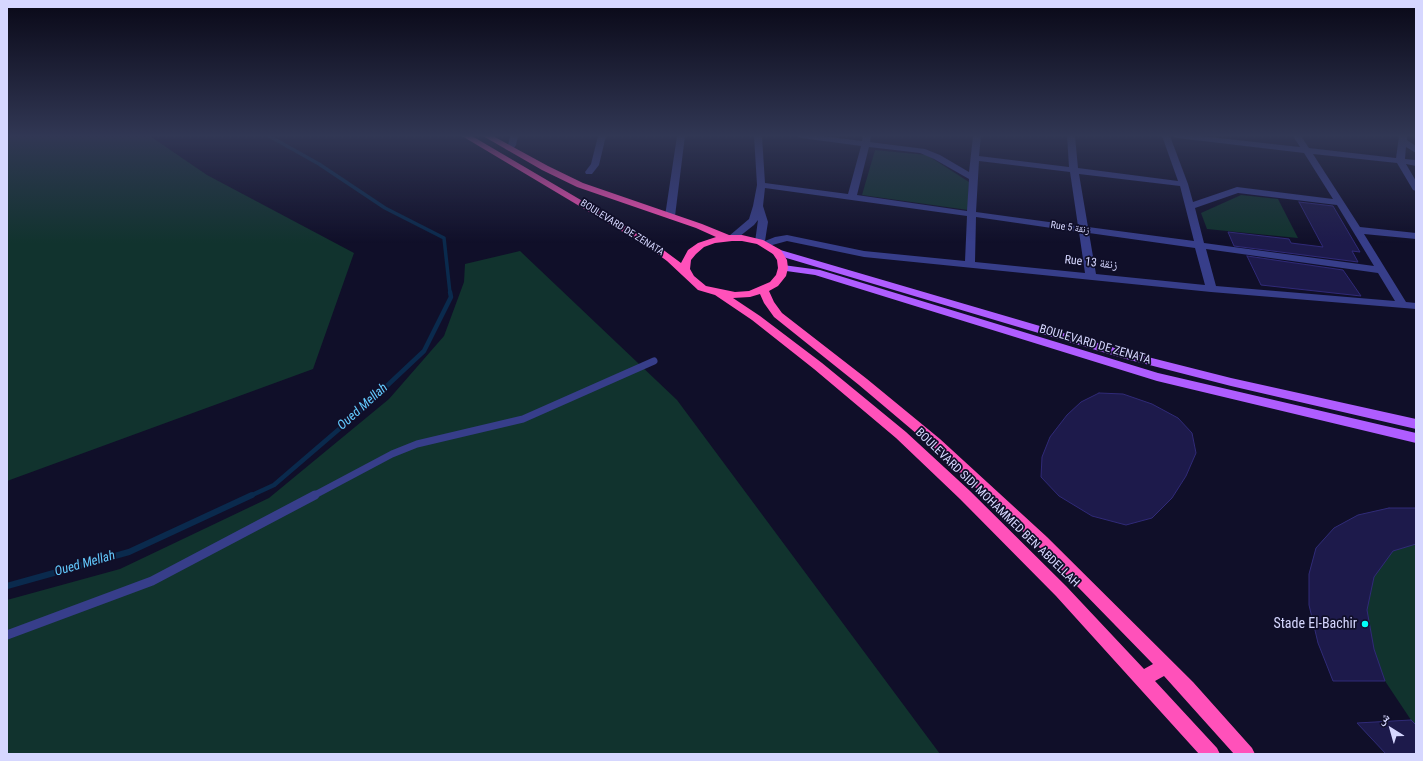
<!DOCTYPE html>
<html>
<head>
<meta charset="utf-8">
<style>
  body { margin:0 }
  #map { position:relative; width:1423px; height:761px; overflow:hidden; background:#100f29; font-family:"Roboto Condensed","Noto Naskh Arabic",sans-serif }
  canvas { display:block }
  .frame { position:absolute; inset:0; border:8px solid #d6d7ff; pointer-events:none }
  .north { position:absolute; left:1371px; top:709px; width:40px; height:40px; -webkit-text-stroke:3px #100f29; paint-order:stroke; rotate:323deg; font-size:11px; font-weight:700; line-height:16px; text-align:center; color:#d6d7ff }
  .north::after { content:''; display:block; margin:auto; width:14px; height:18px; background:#d6d7ff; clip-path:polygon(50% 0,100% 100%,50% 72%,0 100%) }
</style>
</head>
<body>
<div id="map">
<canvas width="1423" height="761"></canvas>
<div class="frame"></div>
<div class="north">ش</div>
</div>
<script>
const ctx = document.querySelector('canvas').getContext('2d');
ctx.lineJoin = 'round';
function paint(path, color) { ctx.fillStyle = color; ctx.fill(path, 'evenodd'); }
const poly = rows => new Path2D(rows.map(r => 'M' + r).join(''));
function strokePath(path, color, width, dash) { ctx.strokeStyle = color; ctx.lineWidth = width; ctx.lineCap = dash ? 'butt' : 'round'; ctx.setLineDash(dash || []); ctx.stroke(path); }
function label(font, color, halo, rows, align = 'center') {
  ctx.font = font + ' "Roboto Condensed","Noto Naskh Arabic",sans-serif'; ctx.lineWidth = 3.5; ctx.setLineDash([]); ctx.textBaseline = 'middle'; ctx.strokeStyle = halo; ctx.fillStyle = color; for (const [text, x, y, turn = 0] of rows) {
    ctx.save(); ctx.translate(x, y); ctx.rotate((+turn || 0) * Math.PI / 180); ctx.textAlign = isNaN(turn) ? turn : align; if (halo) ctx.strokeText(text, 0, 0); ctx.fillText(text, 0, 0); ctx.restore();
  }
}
const green = poly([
  [7,136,150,136,207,175,354,253,313,369,7,481],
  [875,150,927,155,969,182,968,210,862,195],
  [1241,195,1278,199,1298,238,1207,229,1201,213],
  [520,251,677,400,940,754,7,754,7,600,120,569,269,498,389,399,444,336,464,282,465,264],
  [1389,508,1416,509,1416,754,1386,754,1357,723,1411,720,1385,681,1333,681,1318,643,1309,605,1309,574,1316,548,1334,528,1358,515]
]);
const streamFar2 = poly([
  [269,136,319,164,385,208,444,238,450,293]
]);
const streamFar1 = poly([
  [250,496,274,485,359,412,424,351,451,297,450,292]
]);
const stream = poly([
  [7,586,129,552,252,495]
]);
const building = poly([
  [1299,202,1333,206,1360,252,1352,251,1358,262,1234,246,1228,232,1289,239,1291,243,1323,247,1299,202],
  [1247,256,1343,270,1361,296,1261,285,1247,256],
  [1099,393,1123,394,1152,404,1178,418,1192,433,1196,453,1186,476,1172,498,1152,518,1126,525,1092,516,1059,496,1041,477,1042,457,1050,437,1067,415,1081,402,1099,393],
  [1389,508,1416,508,1416,544,1393,551,1374,577,1367,610,1374,649,1385,681,1333,681,1318,643,1309,605,1309,574,1316,548,1334,528,1358,515,1389,508],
  [1411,720,1416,725,1416,754,1386,754,1357,723,1411,720]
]);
const laneFar1 = poly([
  [313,496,392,454,417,444,523,419,654,361]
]);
const lane = poly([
  [7,635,152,581,315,495]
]);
const street = poly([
  [510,136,518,136,516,145,512,151,509,151,505,149,508,145,510,136],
  [598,136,606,136,599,165,592,174,586,174,585,172,591,164,598,136],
  [677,136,685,136,675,216,670,219,665,216,677,136],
  [754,136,762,136,765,183,848,194,861,146,801,138,797,136,823,136,862,141,863,136,871,136,870,142,925,149,940,155,969,172,973,136,981,136,979,156,1069,167,1067,136,1075,136,1078,168,1178,181,1162,136,1170,136,1188,184,1193,202,1237,187,1333,199,1304,153,1177,138,1173,136,1201,136,1300,147,1293,136,1301,136,1309,148,1396,158,1399,136,1407,136,1407,140,1416,146,1416,153,1406,147,1405,159,1416,160,1416,166,1406,164,1416,181,1416,191,1413,190,1397,163,1313,154,1360,227,1416,233,1416,239,1364,234,1406,302,1416,303,1416,309,1211,292,864,257,787,241,765,247,757,244,755,242,758,220,754,225,735,240,729,240,727,238,729,236,749,219,753,206,757,185,754,136],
  [869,147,920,153,934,159,969,179,967,211,857,195,869,147],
  [979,161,1070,172,1078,226,976,212,979,161],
  [1079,174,1180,186,1194,241,1088,227,1079,174],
  [765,188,967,216,965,261,864,251,787,235,775,237,765,241,768,222,763,206,765,188],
  [1238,193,1337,205,1374,266,1204,243,1195,208,1238,193],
  [976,217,1079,232,1085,273,975,262,976,217],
  [1089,233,1195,248,1205,285,1096,274,1089,233],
  [1206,249,1378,273,1395,301,1216,286,1206,249]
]);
const primary = poly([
  [777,249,1132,353,1231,378,1416,419,1416,429,1231,386,1126,359,773,254,772,252,777,249],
  [783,265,820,270,1158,373,1416,433,1416,443,1157,381,815,275,779,270,778,268,783,265]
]);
const highway = poly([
  [462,136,472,136,654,243,681,263,688,250,698,243,716,237,696,228,577,187,542,170,483,136,493,136,548,166,583,183,702,224,729,235,742,235,763,240,781,250,787,260,788,268,786,276,778,286,769,291,774,302,782,313,867,379,940,439,1047,537,1193,682,1252,748,1255,754,1234,754,1164,676,1155,681,1217,748,1220,754,1199,754,1056,596,960,499,896,438,814,369,752,320,715,295,698,290,667,261,648,247,462,136],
  [732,241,742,241,757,244,773,254,777,260,778,268,776,275,770,282,749,291,735,292,706,286,694,276,690,269,691,260,696,254,704,247,715,243,732,241],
  [760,294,764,303,774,317,859,385,930,445,1037,545,1153,664,1144,669,1066,586,970,491,906,432,822,363,760,316,733,298,750,297,760,294]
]);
const markers = [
  [1365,624,4,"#02fff9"]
];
const farStreetnames = [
  ["BOULEVARD DE ZENATA",622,228,32],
  ["Rue 5 زنقة",1070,228,8]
];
const streetNames = [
  ["Rue 13 زنقة",1091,263,6],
  ["BOULEVARD DE ZENATA",1095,345,16],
  ["BOULEVARD SIDI MOHAMMED BEN ABDELLAH",997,508,44]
];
const waterNames = [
  ["Oued Mellah",363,407,-42],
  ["Oued Mellah",85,564,-16]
];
const nearPoinames = [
  ["Stade El-Bachir",1357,624]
];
paint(green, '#11332e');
strokePath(streamFar2, '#0a2a4d', 3.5);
strokePath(streamFar1, '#0a2a4d', 4.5);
strokePath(stream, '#0a2a4d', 6);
paint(building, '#1d1a4b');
strokePath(building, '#302a78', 1);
strokePath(laneFar1, '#373e8a', 7);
strokePath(lane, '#373e8a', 9);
paint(street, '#373e8a');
paint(primary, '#af5dff');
paint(highway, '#ff51ba');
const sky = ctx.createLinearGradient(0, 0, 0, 243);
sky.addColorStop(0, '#090817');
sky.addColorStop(0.56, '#313754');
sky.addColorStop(1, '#31375400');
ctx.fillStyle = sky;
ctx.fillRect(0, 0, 1423, 243);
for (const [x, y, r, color] of markers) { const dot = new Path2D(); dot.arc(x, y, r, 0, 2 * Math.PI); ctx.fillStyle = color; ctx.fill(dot); strokePath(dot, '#100f29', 1.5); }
label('10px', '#d6d7ff', '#100f29', farStreetnames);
label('12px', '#d6d7ff', '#100f29', streetNames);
label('italic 13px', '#64cbff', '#100f29', waterNames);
label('14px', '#d6d7ff', '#100f29', nearPoinames, 'right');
</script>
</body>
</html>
